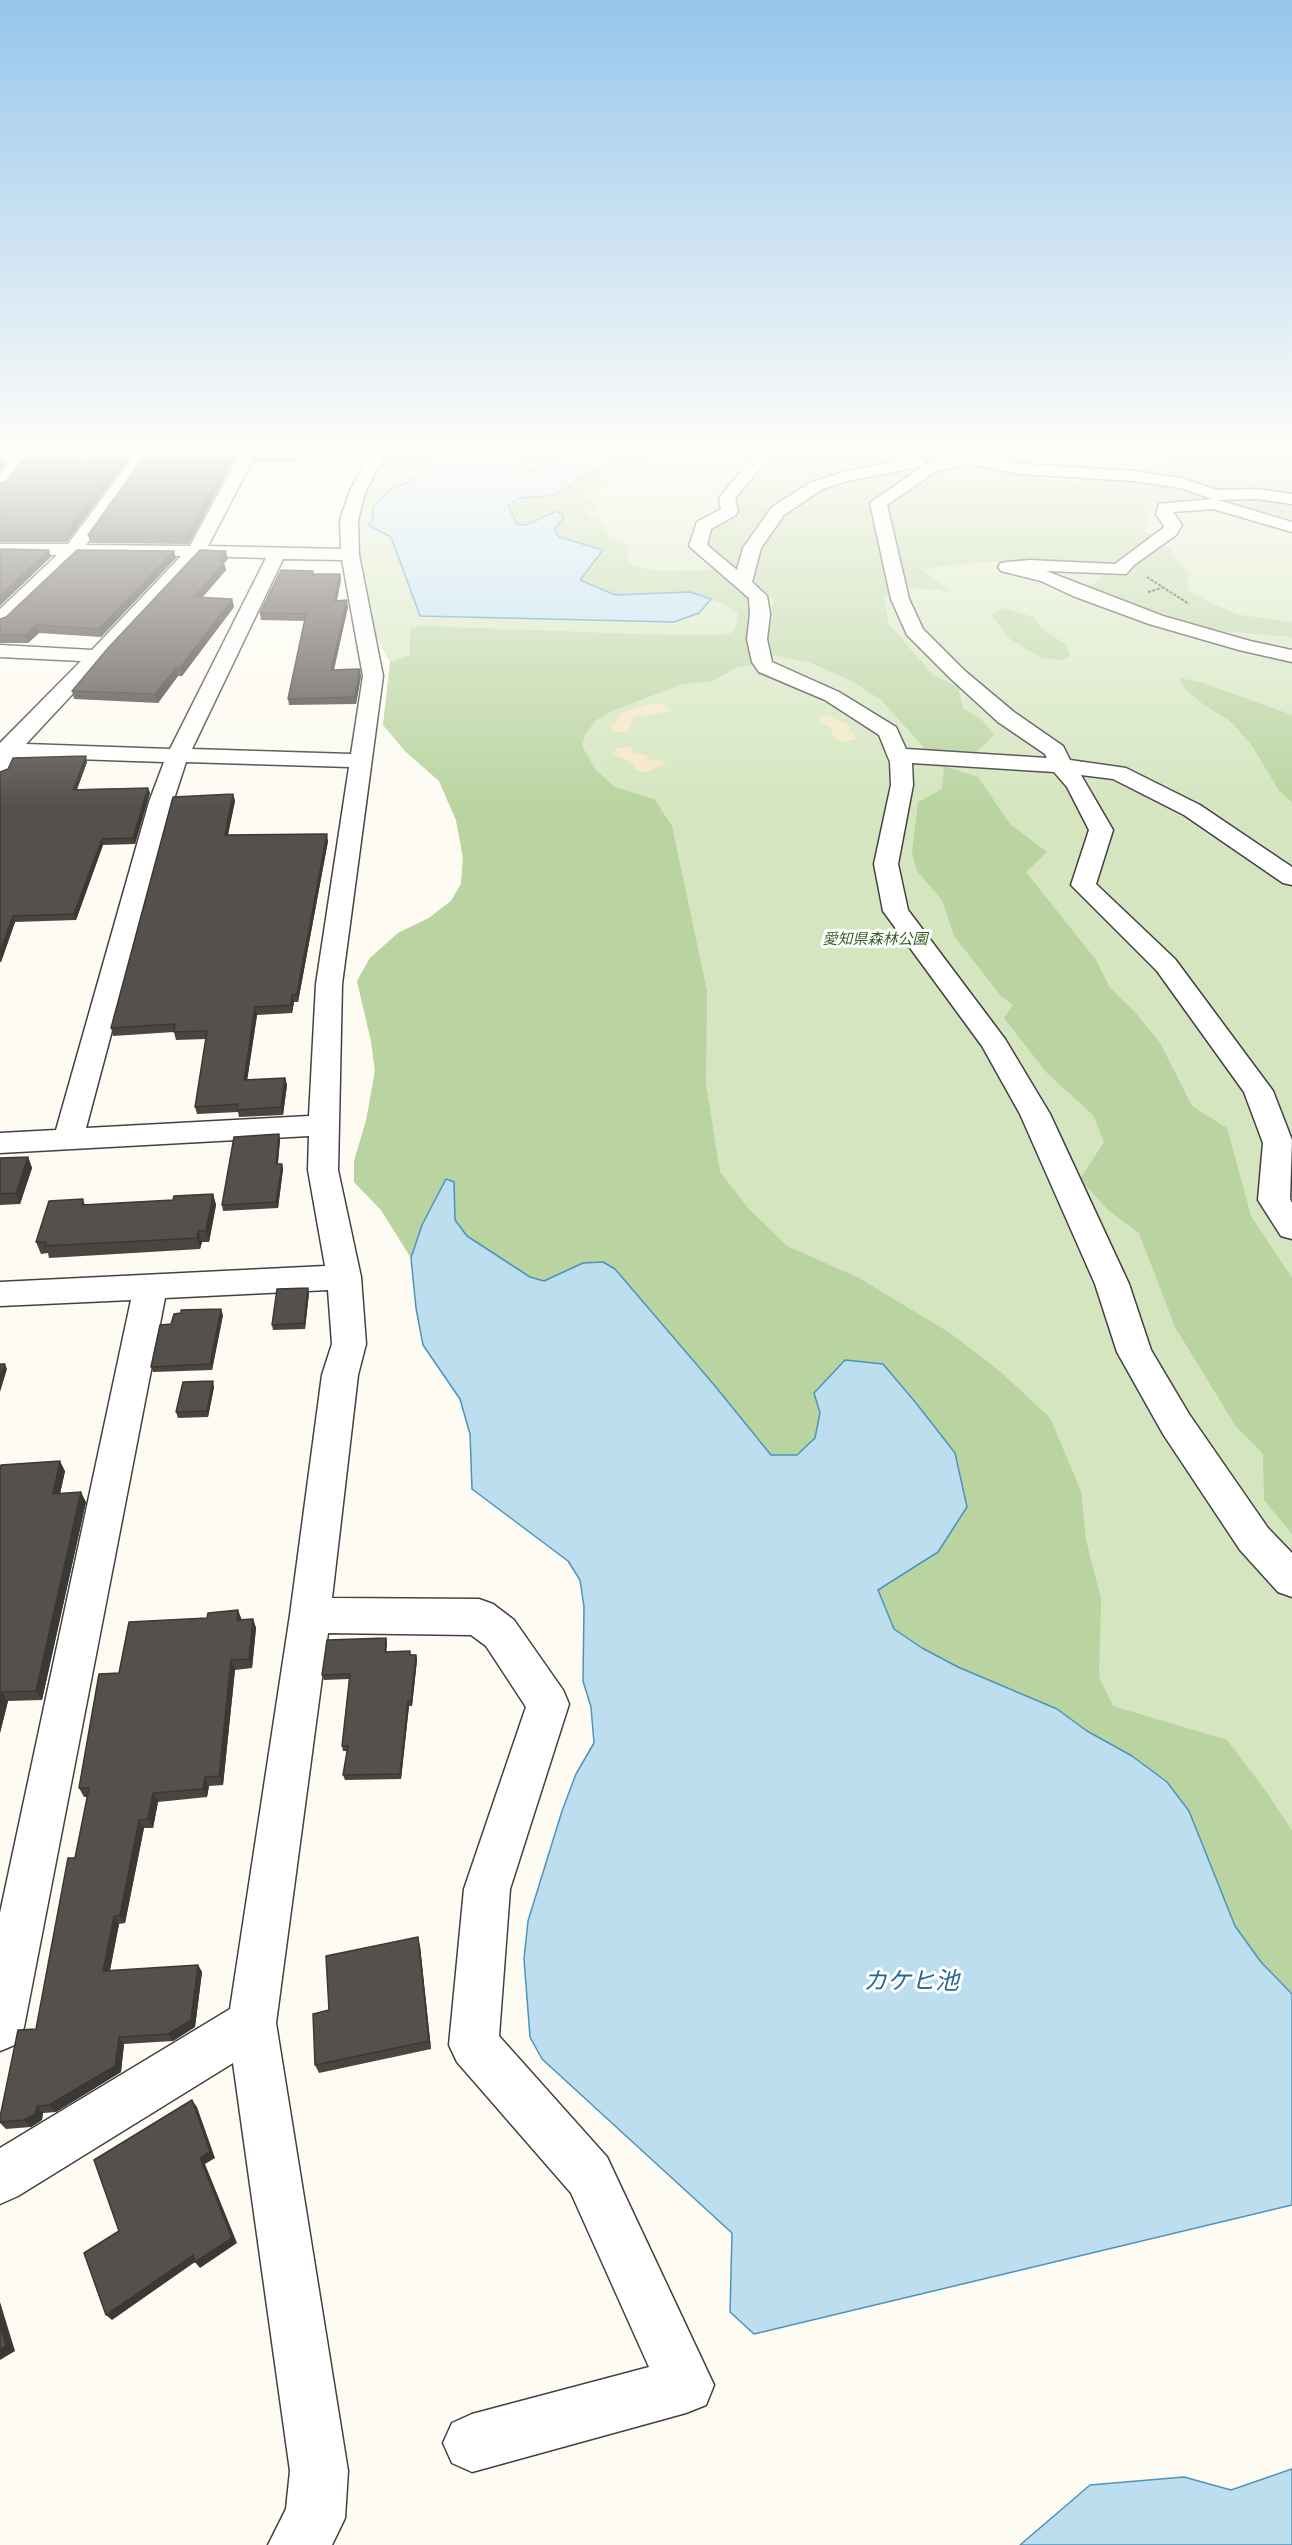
<!DOCTYPE html>
<html>
<head>
<meta charset="utf-8">
<style>
  body { margin:0 }
  canvas { display:block; background:#fdfbf2 }
</style>
</head>
<body>
<canvas width="1292" height="2545"></canvas>
<script>
const ctx = document.querySelector('canvas').getContext('2d');
ctx.lineJoin = 'round';
function paint(path, color) { ctx.fillStyle = color; ctx.fill(path, 'evenodd'); }
const poly = rows => new Path2D(rows.map(r => 'M' + r).join(''));
function strokePath(path, color, width, dash) { ctx.strokeStyle = color; ctx.lineWidth = width; ctx.lineCap = dash ? 'butt' : 'round'; ctx.setLineDash(dash || []); ctx.stroke(path); }
function label(font, color, halo, rows, align = 'center') {
  ctx.font = font + ' Georgia,"Noto Sans JP",serif'; ctx.lineWidth = 6; ctx.setLineDash([]); ctx.textBaseline = 'middle'; ctx.strokeStyle = halo; ctx.fillStyle = color; for (const [text, x, y, turn = 0] of rows) {
    ctx.save(); ctx.translate(x, y); ctx.rotate((+turn || 0) * Math.PI / 180); ctx.textAlign = isNaN(turn) ? turn : align; if (halo) ctx.strokeText(text, 0, 0); ctx.fillText(text, 0, 0); ctx.restore();
  }
}
const green = poly([
  [383,450,1292,450,1292,1994,1189,1811,422,1225,411,1258,381,1210,354,1182,354,1161,366,1121,375,1071,371,1041,357,981,370,958,398,933,429,918,451,901,461,884,463,858,456,820,439,781,406,752,383,725,390,662,367,620,356,556,358,503]
]);
const forest = poly([
  [383,450,479,450,442,456,431,460,423,466,390,474,373,472],
  [532,450,562,450,560,463,537,471,526,471,521,467,521,462,528,457],
  [607,450,648,450,650,455,649,463,584,497,594,502,598,507,586,515,599,519,610,537,625,543,628,550,627,559,633,566,661,571,714,570,720,576,764,598,769,615,774,599,699,546,704,526,730,511,728,498,770,450,938,450,934,456,968,466,985,467,1010,475,1077,482,1123,473,1165,462,1175,450,1292,450,1292,520,1214,501,1152,506,1144,531,1158,540,1126,564,1011,565,990,561,944,566,923,570,949,591,898,587,888,594,884,598,889,624,933,675,958,687,963,708,982,720,994,735,973,755,928,752,882,701,854,682,811,663,760,652,759,660,752,665,738,667,713,681,683,684,614,710,595,721,585,735,582,746,596,770,615,787,654,799,672,826,707,991,706,1084,720,1172,748,1208,787,1246,859,1278,950,1333,1002,1373,1050,1418,1081,1491,1086,1540,1101,1599,1099,1677,1113,1706,1227,1740,1262,1786,1292,1830,1292,1994,1261,1962,1235,1926,1189,1811,1167,1782,1132,1756,1087,1731,1057,1709,958,1667,922,1648,894,1629,878,1590,938,1552,954,1453,883,1365,820,1413,815,1438,797,1455,771,1455,715,1386,614,1269,603,1262,583,1263,544,1281,530,1277,467,1236,455,1220,454,1182,447,1179,422,1225,411,1258,381,1210,354,1182,354,1161,366,1121,375,1071,371,1041,357,981,370,958,398,933,429,918,451,901,461,884,463,858,456,820,439,781,406,752,383,725,390,662,410,655,410,629,421,626,664,635,726,635,734,631,738,614,724,604,711,599,690,592,615,595,580,580,603,550,559,537,554,530,557,511,526,525,517,524,508,506,518,498,549,496,565,489,607,462],
  [1159,542,1169,547,1189,575,1187,590,1209,602,1240,615,1292,622,1292,637,1189,628,1165,613,1132,606,1086,588,1100,580,1107,569],
  [1004,608,1033,617,1042,629,1064,643,1071,656,1059,660,1042,658,1010,639,991,615],
  [1180,678,1203,683,1292,715,1292,802,1280,792,1251,744,1230,721,1204,705,1185,689],
  [944,766,978,777,1010,824,1047,852,1026,872,1096,960,1110,988,1134,1011,1160,1043,1192,1106,1227,1128,1251,1216,1292,1278,1292,1534,1264,1500,1263,1454,1235,1425,1175,1327,1139,1233,1108,1210,1080,1179,1104,1142,1093,1115,1047,1073,1004,1018,1013,1005,1001,996,954,936,942,900,917,871,912,852,918,802,942,789]
]);
const sand = poly([
  [650,704,662,704,672,711,634,717,628,733,612,731,611,726,618,720,620,714],
  [825,715,848,724,849,731,855,735,855,740,841,741,834,738,831,727,821,723,820,720],
  [626,747,632,747,634,753,645,754,650,760,662,760,666,764,645,772,638,771,635,769,635,764,613,754,616,749]
]);
const water = poly([
  [479,450,532,450,528,457,521,462,521,467,527,471,537,471,560,463,562,450,607,450,607,462,565,489,549,496,518,498,508,506,517,524,526,525,557,511,564,517,554,530,559,537,603,550,580,580,615,595,690,592,711,599,699,613,674,622,420,616,391,537,368,525,373,520,372,512,375,504,389,490,415,479,423,466,431,460,453,453,479,450],
  [446,1179,454,1182,455,1220,467,1236,530,1277,544,1281,583,1263,603,1262,615,1269,715,1386,771,1455,797,1455,815,1438,820,1413,814,1393,845,1360,883,1364,916,1403,955,1453,967,1507,938,1552,878,1590,894,1629,922,1648,958,1667,1057,1709,1087,1731,1132,1756,1167,1782,1189,1811,1235,1926,1261,1962,1292,1994,1292,2205,754,2334,730,2312,732,2233,542,2059,530,2037,524,1959,528,1921,562,1811,576,1774,594,1743,591,1707,583,1681,584,1607,580,1580,568,1561,472,1489,470,1434,460,1399,423,1345,416,1308,411,1258,422,1225,446,1179],
  [1292,2469,1292,2545,1020,2545,1090,2485,1184,2477,1231,2490,1292,2469]
]);
const path = poly([
  [1147,577,1189,604],
  [1148,592,1162,588]
]);
const minor = poly([
  [20,450,36,450,6,487,0,489,0,474,20,450],
  [138,450,153,450,86,545,190,546,242,450,258,450,208,546,341,549,340,520,349,493,371,450,387,450,365,493,358,520,359,555,383,676,342,984,338,1170,361,1277,366,1344,358,1375,332,1598,479,1599,493,1604,514,1620,563,1690,569,1704,510,1889,499,2036,607,2157,714,2385,706,2405,686,2413,472,2472,452,2463,443,2443,452,2423,472,2414,649,2367,571,2193,457,2062,449,2045,464,1889,526,1707,486,1646,471,1635,328,1633,276,2023,348,2471,345,2518,332,2545,268,2545,286,2509,290,2471,233,2063,18,2196,0,2204,0,2148,230,2009,290,1615,322,1375,332,1344,328,1290,165,1298,24,2027,17,2044,0,2051,0,1913,131,1300,0,1306,0,1282,325,1266,308,1170,309,1136,0,1153,0,1133,56,1130,149,802,164,762,16,757,8,774,0,776,0,743,81,661,0,657,0,645,92,650,181,556,78,555,7,623,0,625,0,609,57,555,0,554,0,544,68,544,138,450],
  [201,556,266,558,170,749,26,744,201,556],
  [283,559,342,560,363,676,351,754,192,749,283,559],
  [186,762,349,767,316,984,309,1116,86,1128,173,802,186,762],
  [759,450,776,450,735,498,738,511,736,515,711,529,707,545,737,570,743,548,772,507,810,483,844,472,918,457,924,459,926,462,924,465,952,458,957,450,973,450,970,454,1020,464,1133,471,1184,479,1217,490,1257,489,1292,494,1292,504,1257,499,1218,500,1292,522,1292,532,1213,509,1173,512,1182,525,1176,535,1134,565,1126,574,1046,571,1163,616,1250,641,1292,650,1292,662,1239,650,1149,624,1073,596,1041,581,1001,571,998,567,1001,563,1007,562,1030,560,1115,564,1163,528,1164,526,1156,514,1159,504,1212,499,1181,488,1133,481,1020,474,965,463,963,465,938,470,887,505,909,599,923,629,965,671,1014,712,1063,746,1070,760,1126,768,1200,805,1292,867,1292,885,1283,883,1184,815,1113,779,1081,775,1113,830,1096,884,1175,959,1273,1091,1292,1140,1290,1199,1292,1203,1292,1239,1281,1236,1258,1200,1263,1143,1244,1092,1157,971,1071,885,1089,830,1067,787,1054,772,912,763,913,785,898,864,908,910,1005,1039,1050,1114,1129,1284,1151,1350,1189,1414,1268,1528,1292,1553,1292,1597,1278,1592,1240,1550,1163,1434,1117,1352,1095,1284,1020,1114,982,1046,883,911,874,864,891,785,890,762,879,735,825,700,759,672,752,662,747,639,750,614,749,598,689,546,697,522,721,509,719,498,759,450],
  [923,466,870,503,891,599,907,635,951,679,998,722,1045,754,1047,758,906,749,896,727,839,692,772,662,767,639,770,614,767,596,752,582,761,548,784,515,822,489,848,481,923,466]
]);
const wall = poly([
  [93,450,135,450,67,542,0,542,0,508,1,507,0,505,0,483,87,458],
  [149,450,239,450,189,544,90,543,88,535],
  [255,450,299,450,294,462,254,462,253,455],
  [176,558,101,637,39,633,28,643,0,643,0,619],
  [228,559,224,563,226,570,202,598,232,599,234,607,182,676,178,676,158,703,74,699,72,691],
  [313,571,314,574,340,574,341,580,337,601,348,607,334,670,361,676,356,704,289,705,288,699,305,621,261,620,260,613],
  [87,762,77,789,148,788,150,793,135,844,103,845,76,920,15,922,1,962,0,962,0,772],
  [233,794,235,801,228,835,328,841,298,1002,294,1002,292,1013,257,1015,247,1080,285,1078,287,1085,283,1115,239,1117,238,1112,197,1114,195,1107,206,1039,176,1040,174,1032,113,1036,111,1028],
  [279,1134,280,1140,278,1164,282,1164,283,1169,278,1208,223,1211,222,1205],
  [28,1157,32,1168,20,1204,0,1205,0,1158],
  [213,1194,216,1205,209,1242,202,1242,200,1249,49,1258,48,1253,41,1254,36,1242,83,1199,85,1205,173,1200],
  [309,1293,305,1329,273,1330,272,1325],
  [223,1315,212,1370,153,1372,151,1367,171,1324],
  [214,1387,208,1417,178,1418,176,1412],
  [0,1467,65,1471,60,1493,86,1502,42,1700,8,1701,0,1733],
  [253,1619,256,1628,252,1668,235,1670,223,1785,209,1786,207,1797,158,1802,153,1828,144,1828,125,1923,119,1924,110,1971,198,1965,202,1972,195,2027,173,2041,124,2044,121,2072,56,2112,43,2113,42,2120,31,2127,6,2129,0,2123,0,2117,36,2029,75,1858,87,1797,84,1797,79,1788,119,1673,242,1620],
  [386,1638,387,1643,386,1652,416,1655,417,1660,412,1706,409,1706,401,1779,345,1780,343,1775,347,1751,343,1751,342,1746,349,1679,324,1680,322,1675],
  [420,1946,431,2049,319,2073,315,2065,329,2010]
]);
const shadedWall = poly([
  [128,450,135,450,67,542,65,534],
  [234,450,239,450,189,544,187,536],
  [295,450,299,450,294,462,293,455],
  [5,456,7,463,0,471,0,462],
  [49,550,51,557,0,606,0,596],
  [174,551,176,558,101,637,99,629],
  [226,551,228,559,224,563,226,570,195,606,194,597],
  [340,574,341,580,335,607,334,601],
  [232,599,234,607,182,676,180,668],
  [347,600,348,607,332,677,331,670],
  [36,625,39,633,28,643,26,635],
  [176,668,178,676,158,703,155,694],
  [360,669,361,676,356,704,355,697],
  [86,756,87,762,75,795,73,790],
  [148,788,150,793,135,844,133,838],
  [233,794,235,801,226,843,225,835],
  [327,834,328,841,298,1002,297,994],
  [102,839,103,845,76,920,74,914],
  [13,916,15,922,1,962,0,952],
  [292,995,294,1002,292,1013,291,1005],
  [255,1007,257,1015,246,1088,244,1080],
  [285,1078,287,1085,283,1115,281,1107],
  [279,1134,280,1140,277,1170,276,1164],
  [28,1157,32,1168,20,1204,16,1193],
  [282,1164,283,1169,278,1208,276,1202],
  [213,1194,216,1205,209,1242,206,1231],
  [198,1231,202,1242,200,1249,197,1238],
  [308,1288,309,1293,305,1329,304,1323],
  [221,1309,223,1315,212,1370,210,1364],
  [5,1364,7,1369,0,1392,0,1378],
  [213,1381,214,1387,208,1417,207,1411],
  [60,1461,65,1471,58,1504,53,1494],
  [81,1492,86,1502,42,1700,36,1691],
  [238,1610,242,1620,237,1620],
  [253,1619,256,1628,252,1668,249,1659],
  [386,1638,387,1643,386,1657,385,1652],
  [416,1655,417,1660,412,1706,411,1701],
  [231,1660,235,1670,223,1785,219,1776],
  [2,1692,8,1701,0,1733,0,1701],
  [408,1701,409,1706,401,1779,400,1774],
  [205,1777,209,1786,207,1797,203,1789],
  [153,1793,158,1802,153,1828,148,1819],
  [139,1820,144,1828,125,1923,120,1915],
  [114,1916,119,1924,108,1979,103,1971],
  [418,1937,420,1946,431,2049,429,2041],
  [198,1965,202,1972,195,2027,173,2041,168,2034],
  [119,2037,124,2044,121,2072,56,2112,49,2105],
  [192,2100,197,2107,215,2158,205,2164,237,2243,200,2268,195,2262,112,2320,106,2315,200,2158],
  [37,2106,43,2113,42,2120,31,2127,24,2120],
  [0,2302,15,2351,0,2360]
]);
const building = poly([
  [93,450,128,450,65,534,0,535,0,508,3,505,0,501,0,483,6,481,26,456,87,458,93,450],
  [149,450,234,450,187,536,88,535,149,450],
  [255,450,295,450,293,455,253,455,255,450],
  [0,456,5,456,0,462,0,456],
  [0,549,49,550,0,596,0,549],
  [77,550,174,551,99,629,36,625,26,635,0,635,0,619,6,617,77,550],
  [200,550,226,551,218,561,224,562,194,597,232,599,180,668,176,668,155,694,72,691,108,648,200,550],
  [281,570,313,571,311,574,340,574,334,601,347,600,331,670,360,669,355,697,288,699,306,614,260,613,281,570],
  [86,756,73,790,148,788,133,838,102,839,74,914,13,916,0,952,0,772,8,769,13,758,86,756],
  [233,794,225,835,327,834,297,994,292,995,291,1005,255,1007,244,1080,285,1078,281,1107,237,1110,238,1104,195,1107,207,1031,174,1032,175,1024,111,1028,173,797,233,794],
  [279,1134,276,1164,282,1164,276,1202,222,1205,234,1137,279,1134],
  [28,1157,16,1193,0,1194,0,1158,28,1157],
  [213,1194,206,1231,198,1231,197,1238,45,1246,46,1242,36,1242,49,1201,83,1199,82,1205,173,1200,174,1196,213,1194],
  [308,1288,304,1323,272,1325,277,1289,308,1288],
  [221,1309,210,1364,151,1367,160,1325,171,1324,174,1314,181,1313,181,1310,221,1309],
  [0,1364,5,1364,0,1378,0,1364],
  [213,1381,207,1411,176,1412,183,1382,213,1381],
  [60,1461,53,1494,81,1492,36,1691,2,1692,0,1701,0,1467,1,1465,60,1461],
  [238,1610,237,1620,253,1619,249,1659,231,1660,219,1776,205,1777,203,1789,153,1793,148,1819,139,1820,120,1915,114,1916,103,1971,198,1965,191,2020,168,2034,119,2037,115,2066,49,2105,37,2106,35,2114,24,2120,0,2122,0,2117,18,2030,36,2029,68,1858,75,1858,89,1788,79,1788,99,1674,119,1673,129,1622,207,1618,208,1613,238,1610],
  [386,1638,385,1652,410,1651,410,1655,416,1655,411,1701,408,1701,400,1774,343,1775,348,1746,342,1746,350,1674,322,1675,327,1640,386,1638],
  [418,1937,429,2041,315,2065,313,2014,329,2010,326,1956,418,1937],
  [192,2100,210,2151,200,2158,232,2238,195,2262,193,2255,106,2315,84,2253,119,2231,94,2160,192,2100],
  [0,2325,6,2346,0,2350,0,2325]
]);
const farParknames = [
  ["愛知県森林公園",875,938]
];
const nearWaternames = [
  ["カケヒ池",911,1980]
];
paint(green, '#d4e5bf');
paint(forest, '#b9d4a0');
paint(sand, '#f4e8c4');
paint(water, '#bcdeef');
strokePath(water, '#4c94be', 1.5);
strokePath(minor, '#424242', 3);
strokePath(path, '#313131', 2, [3, 1.5]);
paint(minor, '#fff');
paint(wall, '#4a4541');
paint(shadedWall, '#3c3835');
paint(building, '#56504c');
strokePath(building, '#3c3835', 1.5);
const sky = ctx.createLinearGradient(0, 0, 0, 807);
sky.addColorStop(0, '#96c5eb');
sky.addColorStop(0.56, '#fefdf9');
sky.addColorStop(1, '#fefdf900');
ctx.fillStyle = sky;
ctx.fillRect(0, 0, 1292, 807);
label('italic 15px', '#346026', '#fff', farParknames);
label('italic 24px', '#266793', '#fff', nearWaternames);
</script>
</body>
</html>
